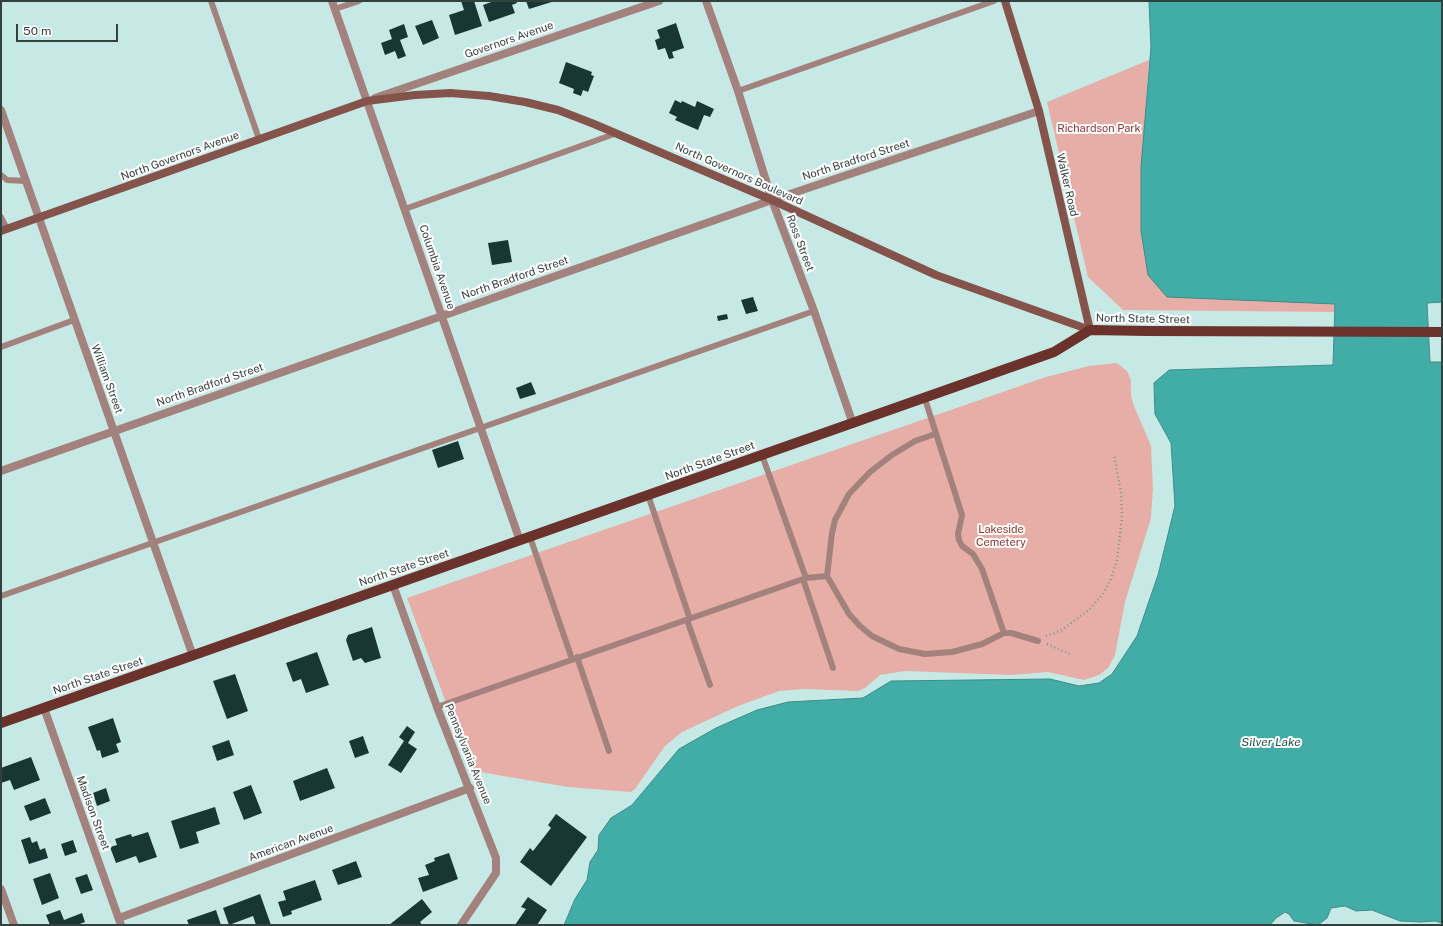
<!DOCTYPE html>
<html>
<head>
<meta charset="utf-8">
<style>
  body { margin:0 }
  #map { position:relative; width:1443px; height:926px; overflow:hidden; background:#c7e9e6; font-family:"Public Sans",sans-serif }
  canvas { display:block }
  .frame { position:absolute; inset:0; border:2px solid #32403e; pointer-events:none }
  .scale { position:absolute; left:16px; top:24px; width:102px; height:18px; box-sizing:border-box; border:2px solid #32403e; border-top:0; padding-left:5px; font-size:12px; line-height:14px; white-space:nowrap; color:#32403e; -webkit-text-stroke:3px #fff; paint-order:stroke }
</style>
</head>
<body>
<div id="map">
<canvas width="1443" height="926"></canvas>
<div class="frame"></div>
<div class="scale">50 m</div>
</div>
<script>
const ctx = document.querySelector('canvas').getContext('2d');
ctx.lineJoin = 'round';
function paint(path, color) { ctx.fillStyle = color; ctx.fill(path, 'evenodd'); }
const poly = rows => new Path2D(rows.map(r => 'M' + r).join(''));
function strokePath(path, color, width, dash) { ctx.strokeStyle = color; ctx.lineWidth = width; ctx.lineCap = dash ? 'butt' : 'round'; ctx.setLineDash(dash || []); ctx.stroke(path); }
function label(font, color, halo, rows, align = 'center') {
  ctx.font = font + ' "Public Sans",sans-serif'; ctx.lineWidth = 4; ctx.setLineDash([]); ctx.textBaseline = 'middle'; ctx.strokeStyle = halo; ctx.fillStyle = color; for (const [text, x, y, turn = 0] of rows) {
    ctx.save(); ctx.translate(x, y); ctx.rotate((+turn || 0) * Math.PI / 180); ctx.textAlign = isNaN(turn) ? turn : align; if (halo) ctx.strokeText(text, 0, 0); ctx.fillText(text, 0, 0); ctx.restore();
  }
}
const green = poly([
  [1149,60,1146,100,1335,304,1335,312,1123,310,1088,277,1047,102],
  [1117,363,1127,371,1131,380,1131,396,1134,406,1151,446,1153,489,1151,518,1125,602,1115,655,1108,668,1099,675,1084,680,1048,672,1011,675,905,671,880,675,865,688,858,691,804,689,779,691,738,706,682,732,665,746,635,789,631,792,568,787,480,772,470,767,407,598,1046,377,1089,366]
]);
const water = poly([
  [1149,1,1442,1,1442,302,1427,303,1430,362,1442,362,1442,923,1435,921,1420,922,1400,921,1372,910,1356,911,1345,906,1331,908,1327,918,1318,925,1294,921,1289,914,1285,912,1276,918,1270,925,564,925,575,899,587,880,590,862,598,850,599,835,611,818,632,805,679,749,716,728,757,710,788,702,863,698,891,681,1050,679,1079,686,1099,683,1112,674,1137,636,1158,575,1175,506,1171,443,1155,414,1154,383,1169,370,1333,365,1335,304,1167,297,1148,275,1141,231,1141,167,1151,47,1149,1]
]);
const building = poly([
  [461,1,474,1,482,26,455,35,449,15,464,10],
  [494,1,516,1,517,3,512,5,515,13,489,22,483,5],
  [526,1,555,1,529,9],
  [432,20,439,38,423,45,415,26],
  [676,23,684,48,672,52,674,58,669,59,665,48,658,50,655,40,660,38,657,30],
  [404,24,408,37,400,40,406,56,398,59,395,51,385,55,381,43,392,39,389,30],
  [566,62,592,72,591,75,594,76,588,92,583,90,581,96,573,93,574,89,559,83],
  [675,100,681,103,682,101,695,107,697,101,714,109,710,117,704,115,698,130,675,120,677,117,669,113],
  [508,240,512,262,492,265,488,243],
  [753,297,758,311,746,314,741,300],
  [727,314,728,319,718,321,717,316],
  [531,382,536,394,520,399,516,388],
  [458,441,464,459,438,468,432,450],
  [372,627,381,658,365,663,361,658,353,661,346,640,348,635],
  [317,652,329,685,306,693,301,679,293,682,286,663],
  [235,674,248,711,227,719,213,681],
  [113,718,121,742,116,744,119,752,102,758,100,750,97,751,88,727],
  [407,726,415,732,408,743,417,749,401,773,388,765,404,741,399,737],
  [363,736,369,753,355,758,349,741],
  [229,740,234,755,217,761,212,746],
  [31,757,40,780,14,790,10,780,1,783,1,768],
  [327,768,335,788,300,801,293,781],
  [251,785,262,813,244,820,233,792],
  [106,788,110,801,97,806,93,793],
  [45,798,51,813,30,821,24,806],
  [215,807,220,824,196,832,199,843,180,849,171,821],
  [556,814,587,837,551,886,520,862,530,848,533,851,551,828,548,825],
  [148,832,157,857,139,863,136,856,116,863,110,847,117,845,115,839,131,834,132,837],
  [30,837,32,843,37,841,40,850,45,848,48,858,29,864,21,840],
  [73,840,77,852,65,856,61,844],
  [449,853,458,879,423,892,418,878,429,875,425,865,435,861,434,858],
  [356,861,362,877,338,885,332,870],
  [50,873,59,898,42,905,33,879],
  [87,874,93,890,81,894,75,878],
  [315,880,322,900,291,911,292,914,283,917,278,902,286,900,283,891],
  [260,894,271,925,256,925,253,916,229,925,223,908],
  [528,897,547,910,537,925,515,925,526,909,521,907],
  [422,899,432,912,420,922,422,925,389,925],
  [60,910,64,920,82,913,85,922,77,925,50,925,46,915],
  [216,910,221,925,189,925,187,920]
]);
const path = poly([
  [1046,636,1062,630,1090,609,1103,594,1111,579,1117,560,1122,518,1121,493,1114,455],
  [1047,644,1070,654]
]);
const lane = poly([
  [211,1,259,139],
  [335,9,359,1],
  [738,91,994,1],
  [1,175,7,180,26,181],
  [405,209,617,133],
  [1,217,7,229],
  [1,347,74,320],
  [925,399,962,515,958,534,959,540,962,546,973,554,982,569,1004,633],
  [935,434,915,441,892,455,870,472,849,494,835,520,832,533,827,576,849,614,860,626,872,636,899,649,925,654,952,652,982,644,1004,633,1011,633,1038,641],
  [762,455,806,578],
  [648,495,690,619],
  [530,537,572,659],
  [803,579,833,668],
  [1,596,814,311],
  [687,620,710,685],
  [577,657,609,751],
  [437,707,806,578,827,576]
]);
const street = poly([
  [332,1,520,541],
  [706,1,738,91,772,200,814,311,853,424],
  [375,98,659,1],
  [1,110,193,656],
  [1,471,772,200,1039,111],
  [393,585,437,707,496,858,496,873,461,925],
  [44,708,121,925],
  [1,889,14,925],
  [119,918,470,788]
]);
const secondary = poly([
  [1005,1,1039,111,1090,330],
  [1,231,367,101,415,95,450,93,489,96,525,102,558,110,594,124,772,200,936,275,1090,330]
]);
const primary = poly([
  [1,723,1054,352,1090,330,1148,331,1442,332]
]);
const streetNames = [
  ["Governors Avenue",509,40,-19],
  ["North Governors Avenue",180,156,-20],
  ["North Bradford Street",856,160,-18],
  ["North Governors Boulevard",739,174,24],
  ["Walker Road",1067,185,77],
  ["Ross Street",800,243,69],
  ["Columbia Avenue",437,267,71],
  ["North Bradford Street",515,278,-19],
  ["North State Street",1143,319,1],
  ["William Street",107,379,70],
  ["North Bradford Street",210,385,-19],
  ["North State Street",710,461,-20],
  ["North State Street",404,568,-19],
  ["North State Street",98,676,-19],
  ["Pennsylvania Avenue",468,754,68],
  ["Madison Street",93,813,70],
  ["American Avenue",291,843,-20]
];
const parkNames = [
  ["Richardson Park",1099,129],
  ["Lakeside",1001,530],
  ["Cemetery",1001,543]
];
const waterNames = [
  ["Silver Lake",1271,742]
];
paint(green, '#e6aea6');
paint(water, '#42aca7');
strokePath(water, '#3d8c88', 1);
paint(building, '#183634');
strokePath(path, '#7e9693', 2.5, [1, 3]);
strokePath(lane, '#a3817c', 6);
strokePath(street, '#a3817c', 8);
strokePath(secondary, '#83534c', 8);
strokePath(primary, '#6a322b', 10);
label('11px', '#32403e', '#fff', streetNames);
label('11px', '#90332b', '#fff', parkNames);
label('italic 12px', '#22504e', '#fff', waterNames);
</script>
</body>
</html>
